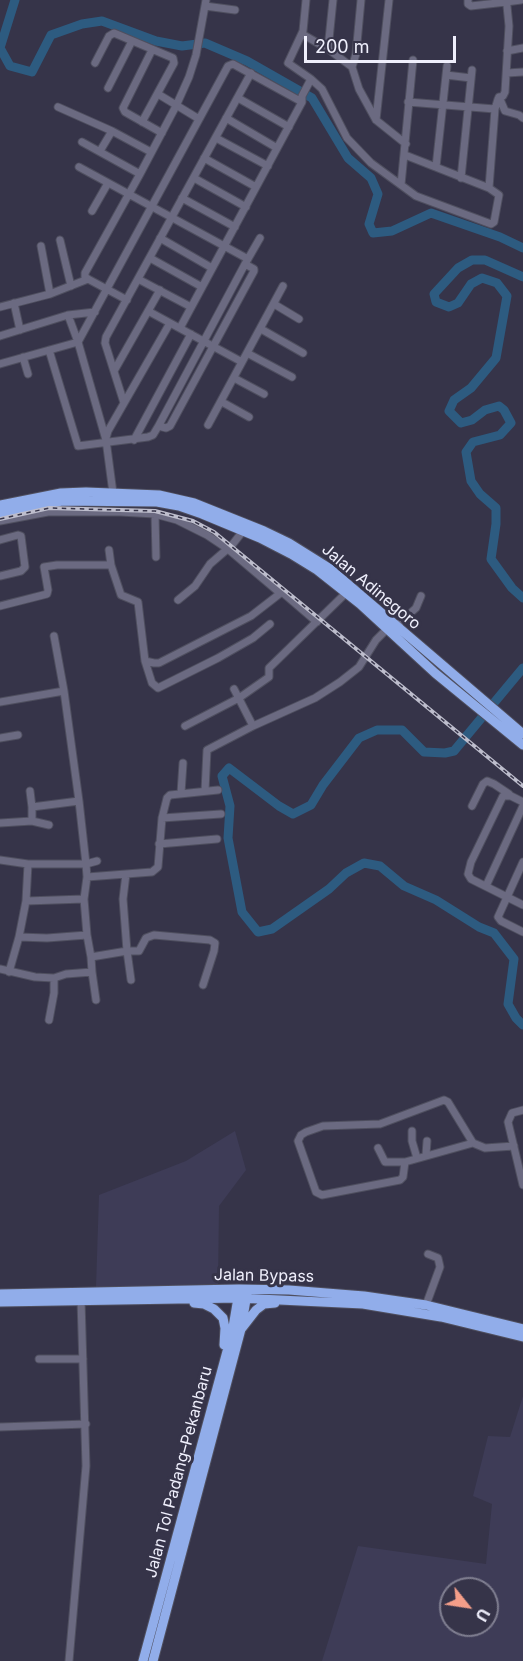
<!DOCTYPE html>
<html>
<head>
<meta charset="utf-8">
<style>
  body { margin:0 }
  #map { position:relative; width:523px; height:1661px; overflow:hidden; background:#363449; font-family:Inter,sans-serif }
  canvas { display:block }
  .north { position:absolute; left:439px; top:1577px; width:60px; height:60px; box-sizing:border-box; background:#363449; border:2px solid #807f91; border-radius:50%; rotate:120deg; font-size:16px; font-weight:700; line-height:24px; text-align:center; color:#efeffc }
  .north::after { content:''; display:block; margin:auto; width:21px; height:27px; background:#f49e89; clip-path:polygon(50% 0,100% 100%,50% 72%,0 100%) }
  .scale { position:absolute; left:304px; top:36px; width:152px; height:27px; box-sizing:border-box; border:3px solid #efeffc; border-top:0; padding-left:8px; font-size:18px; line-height:21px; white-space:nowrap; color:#efeffc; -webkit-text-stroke:4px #363449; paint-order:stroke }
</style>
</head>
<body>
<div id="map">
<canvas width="523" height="1661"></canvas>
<div class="north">U</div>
<div class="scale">200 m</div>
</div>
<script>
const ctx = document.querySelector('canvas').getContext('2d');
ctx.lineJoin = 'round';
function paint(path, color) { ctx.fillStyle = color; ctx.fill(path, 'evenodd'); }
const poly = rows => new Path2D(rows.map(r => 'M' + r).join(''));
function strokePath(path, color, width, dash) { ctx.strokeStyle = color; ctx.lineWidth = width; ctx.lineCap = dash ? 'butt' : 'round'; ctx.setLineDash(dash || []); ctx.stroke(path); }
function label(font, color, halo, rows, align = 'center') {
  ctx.font = font + ' Inter,sans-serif'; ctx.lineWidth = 6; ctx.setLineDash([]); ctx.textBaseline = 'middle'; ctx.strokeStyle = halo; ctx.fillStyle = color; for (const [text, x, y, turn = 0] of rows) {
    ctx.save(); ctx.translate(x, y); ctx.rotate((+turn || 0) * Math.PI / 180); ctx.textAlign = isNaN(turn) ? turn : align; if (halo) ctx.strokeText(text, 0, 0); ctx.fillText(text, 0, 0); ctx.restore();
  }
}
const built = poly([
  [235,1131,246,1170,219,1206,218,1284,96,1287,99,1195,186,1161],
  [523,1396,523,1661,322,1661,358,1546,486,1564,492,1504,473,1496,488,1436,510,1437],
  [451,1589,487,1589,487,1625,451,1625]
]);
const river = poly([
  [15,0,0,48,10,66,32,72,51,35,82,24,102,21,156,41,182,46,205,43,247,61,312,98,348,158,371,178,378,194,369,224,373,233,392,231,431,213,500,237,523,248],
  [523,277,485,260,472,260,458,268,434,294,436,302,449,307,458,303,471,284,482,278,497,283,507,296,496,358,471,388,454,400,449,411,461,423,472,420,485,410,499,406,504,410,511,423,500,435,473,442,466,452,471,481,480,494,496,508,496,524,491,559,512,588,523,598],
  [523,668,454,751,445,753,424,752,402,730,377,730,359,738,323,785,311,805,293,814,279,806,229,768,222,776,230,806,228,838,242,912,258,932,272,929,329,889,346,873,364,863,380,866,404,886,436,900,479,927,494,933,514,959,508,1004,516,1018,523,1025]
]);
const minor = poly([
  [306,0,303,31,288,63,311,79],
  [506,2,521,0],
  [205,6,235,10],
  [302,34,328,49,352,67,359,89,376,120,406,144],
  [328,49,333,0],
  [152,50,123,108,125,112,162,133],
  [507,51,523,48],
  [95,63,109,36,114,33,173,58,174,63,142,122],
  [352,67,356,54,361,0],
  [507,73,523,72],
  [446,75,471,78],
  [108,88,132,41],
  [158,94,199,119],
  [499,97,505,111,519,115,523,118],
  [238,98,289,127],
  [302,102,302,96,311,79,322,89,347,138,371,163,401,185,413,60],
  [408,102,495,109],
  [58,107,112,131,151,152],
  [226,118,277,148],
  [376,120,389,0],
  [216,138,268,166],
  [82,142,140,174],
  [100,151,112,131],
  [405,155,489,188,495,109,498,99,503,96,505,92,509,26,507,6,506,2,471,6,468,4,468,0],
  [204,158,256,187],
  [79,167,248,259],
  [436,167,447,66],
  [194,178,246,207],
  [461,178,472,70],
  [401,185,416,196,491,224,494,222,499,195,489,188],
  [182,198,235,227],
  [92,211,108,183],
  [160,238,212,268],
  [60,240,71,286],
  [41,246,50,294,88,279,85,277,85,273,140,174,176,106,189,77,196,55,206,0],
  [150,258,202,287],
  [245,264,254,269,254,271,170,426,166,428,162,427,159,425,245,264,260,238],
  [88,279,127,300],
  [138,279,191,307],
  [14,303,20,330],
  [274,304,299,319],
  [0,307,50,294],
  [148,311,242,362,208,425],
  [68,315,95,312],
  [261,329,303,353],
  [0,336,68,315,78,342,0,364],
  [49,350,78,446,148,437,153,435,159,425],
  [247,353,292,377],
  [23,357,28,374],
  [242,362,283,286],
  [114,371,160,290],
  [234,378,264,394],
  [222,402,249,417],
  [124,403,105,343,106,337,251,73],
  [106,438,108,431,170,323],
  [134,440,191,334],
  [113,493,106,440,78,342,228,66,233,64,302,102,180,328],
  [155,514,156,557],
  [0,521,48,512,120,512,155,514,177,520,207,535,228,549,280,593],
  [0,540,18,535,21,536,25,567,21,571,0,576],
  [109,550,111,565],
  [178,600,195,586,210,564,232,545,243,531],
  [0,606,47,594,48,590,44,567,57,565,111,565,121,595,138,602,145,661,154,663,159,663,251,616,282,592,317,622],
  [396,626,416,608,421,596],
  [54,636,64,691,79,801],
  [145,661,152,683,158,688,218,658,253,638,270,624],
  [234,689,253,726],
  [0,702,64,691],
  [185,726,239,698,269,677,269,668,346,593],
  [0,738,18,735],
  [30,791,32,807],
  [205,791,207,750,253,726,315,698,340,682,359,667,376,640,387,629],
  [181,793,183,763],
  [523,802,511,796,503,796,471,862,468,874,471,879,523,905],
  [472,806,483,784,487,781,494,784,509,794],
  [162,818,221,814],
  [32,821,49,825],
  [0,823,32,821,32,807,79,801,86,864,97,861],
  [159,844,217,839],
  [0,860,28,864,86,864,87,877,84,899,26,901],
  [523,862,498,917,501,921,523,932],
  [126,874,152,872,158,867,162,818,167,798,170,795,218,790],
  [486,886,523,806],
  [84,899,87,935],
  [19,937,26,901,28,864],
  [0,969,35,977,54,978,66,974,92,972,91,957,127,951,123,899,126,874,87,877],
  [9,972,19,937,47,938,87,935,91,957],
  [92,972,96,1000],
  [131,980,127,951,139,951,146,938,154,935,210,940,215,943,214,951,203,985],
  [49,1020,54,993,54,978],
  [523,1110,512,1113,508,1122,523,1185],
  [412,1131,412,1141,417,1158],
  [473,1143,405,1162,403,1177,400,1180,322,1195,316,1192,298,1141,301,1135,306,1132,323,1126,380,1124,444,1100,448,1102,473,1143,485,1148,514,1146],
  [378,1148,385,1162,405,1162],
  [426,1155,427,1141],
  [426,1305,440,1267,438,1258,428,1254],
  [39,1359,83,1359],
  [0,1427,86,1424],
  [69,1661,86,1466,81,1300]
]);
const highway = poly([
  [0,505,61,493,86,492,159,495,194,503,264,531,289,543,329,568,523,734],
  [0,513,62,501,157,502,179,506,202,514,260,538,291,554,317,570,360,604,435,673,523,745],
  [0,1294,239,1289,289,1290,364,1296,426,1305,523,1329],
  [0,1302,238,1298,363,1304,441,1317,523,1337],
  [194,1303,204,1304,214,1309,223,1318,225,1328,224,1345],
  [242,1328,256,1310,264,1304,275,1303],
  [143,1661,232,1333,239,1292],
  [153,1661,241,1329,247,1294]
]);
const rail = poly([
  [0,519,49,508,155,511,193,521,214,532,523,786]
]);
const streetNames = [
  ["Jalan Adinegoro",371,587,40],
  ["Jalan Bypass",264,1276,1],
  ["Jalan Tol Padang–Pekanbaru",179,1472,-75]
];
paint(built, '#3e3c57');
strokePath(river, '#2d5b80', 9);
strokePath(minor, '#4f4f5f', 9);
strokePath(highway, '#4f4f5f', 11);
strokePath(minor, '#6b6a81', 7);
strokePath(highway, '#91adea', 9);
strokePath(rail, '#bdbdcc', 4);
strokePath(rail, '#363449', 1.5, [4.5]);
label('16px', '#efeffc', '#363449', streetNames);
</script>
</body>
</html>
